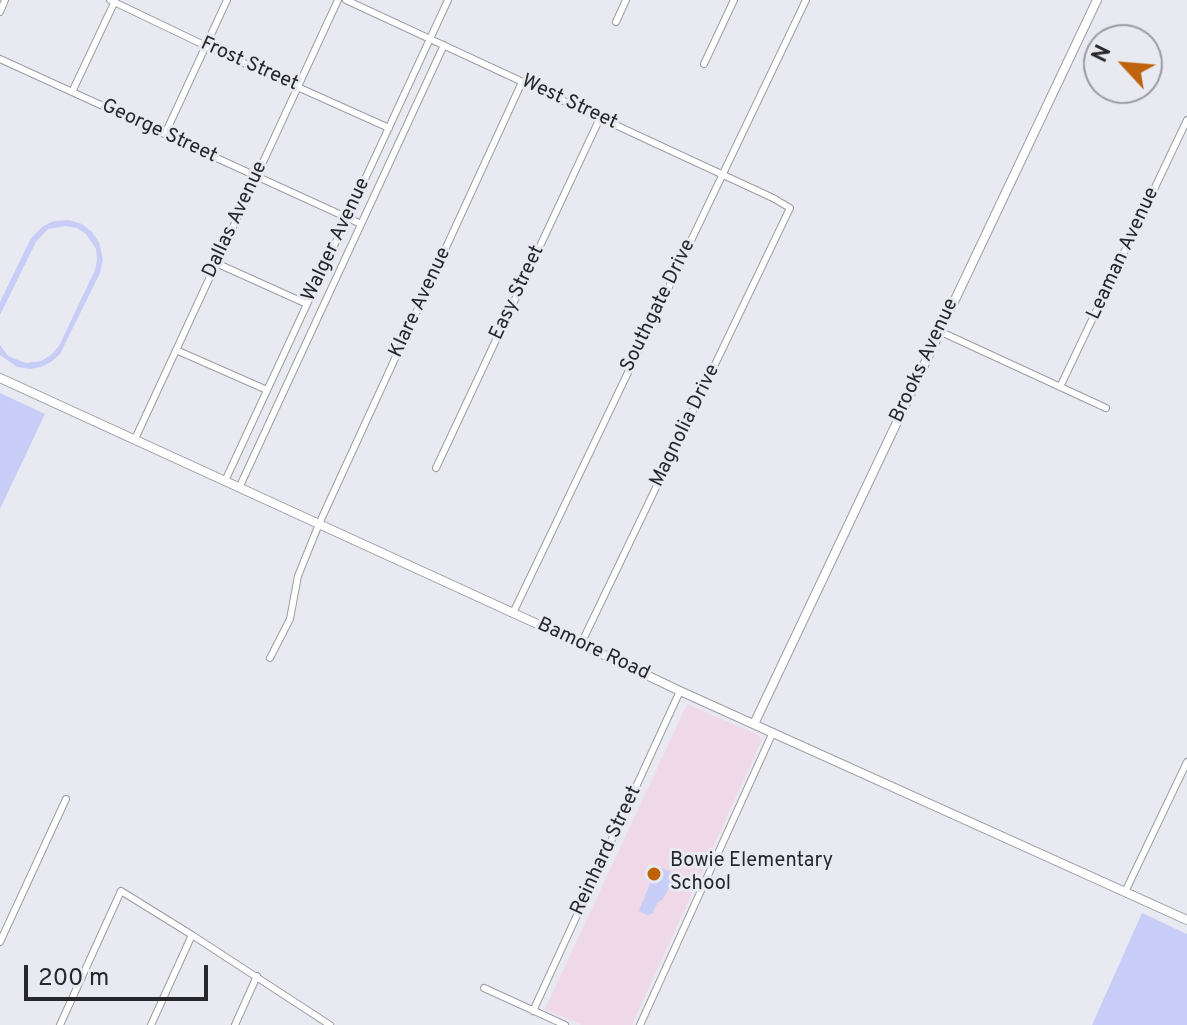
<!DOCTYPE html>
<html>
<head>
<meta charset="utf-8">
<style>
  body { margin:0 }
  #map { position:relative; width:1187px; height:1025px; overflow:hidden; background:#e9eaf1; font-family:Overpass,sans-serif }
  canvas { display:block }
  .north { position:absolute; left:1083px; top:24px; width:80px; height:80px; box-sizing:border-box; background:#e9eaf1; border:2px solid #9b9ca1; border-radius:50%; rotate:296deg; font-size:22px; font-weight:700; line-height:32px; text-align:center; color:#27272a }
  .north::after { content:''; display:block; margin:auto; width:28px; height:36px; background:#be630c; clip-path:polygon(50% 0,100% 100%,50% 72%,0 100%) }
  .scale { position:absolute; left:24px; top:965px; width:184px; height:36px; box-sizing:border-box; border:4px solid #27272a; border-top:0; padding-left:10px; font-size:24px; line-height:28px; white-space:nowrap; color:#27272a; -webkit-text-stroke:6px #e9eaf1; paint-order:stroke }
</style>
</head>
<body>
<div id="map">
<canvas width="1187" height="1025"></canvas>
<div class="north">N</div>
<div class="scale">200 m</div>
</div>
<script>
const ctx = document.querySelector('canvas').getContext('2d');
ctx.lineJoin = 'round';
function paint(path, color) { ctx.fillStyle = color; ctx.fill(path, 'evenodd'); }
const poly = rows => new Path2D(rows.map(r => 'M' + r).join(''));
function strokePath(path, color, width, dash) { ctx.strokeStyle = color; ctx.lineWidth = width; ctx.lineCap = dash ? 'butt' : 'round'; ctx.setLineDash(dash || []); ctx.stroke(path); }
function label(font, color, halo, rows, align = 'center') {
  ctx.font = font + ' Overpass,sans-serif'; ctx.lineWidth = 6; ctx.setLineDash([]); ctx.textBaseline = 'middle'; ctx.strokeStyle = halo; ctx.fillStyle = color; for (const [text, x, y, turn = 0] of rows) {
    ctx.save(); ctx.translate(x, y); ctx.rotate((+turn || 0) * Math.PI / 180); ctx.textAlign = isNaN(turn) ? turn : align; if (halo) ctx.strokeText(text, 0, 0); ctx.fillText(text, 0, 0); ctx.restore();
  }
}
const education = poly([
  [687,704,760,736,762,740,632,1025,582,1025,545,1009]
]);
const green = poly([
  [69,220,82,224,92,232,99,242,103,260,100,273,60,354,51,362,41,367,30,369,17,367,0,355,0,345,8,356,26,363,41,361,51,355,59,346,95,270,97,260,96,249,86,234,77,228,66,226,48,229,36,242,0,315,0,302,31,238,42,227,47,224,54,221],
  [0,393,45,414,0,509],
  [657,866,674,873,675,876,663,899,658,902,652,914,647,915,639,911],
  [1142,913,1187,934,1187,1025,1092,1025]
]);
const minor = poly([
  [110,0,206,46,389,128],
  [346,0,773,198,790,208,581,644],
  [0,12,5,0],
  [616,22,626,0],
  [0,59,361,224],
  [704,64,734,0],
  [72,92,115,1],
  [165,134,227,0],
  [216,263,307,304],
  [939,331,1106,408],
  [176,350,267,390],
  [1060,387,1187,120],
  [135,439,338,0],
  [436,468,600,118],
  [225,481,448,0],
  [239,488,444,45],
  [513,613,806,0],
  [270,658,290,619,298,576,319,524,522,82],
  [1125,892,1187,762],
  [0,942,66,799],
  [484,988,565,1025],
  [533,1011,680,691],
  [60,1025,121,891,192,935,330,1025],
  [151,1025,192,935],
  [235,1025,257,976],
  [640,1025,773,732]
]);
const tertiary = poly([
  [0,378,581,644,680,691,1187,920],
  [754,724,1097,0]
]);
const markers = [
  [654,874,8,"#be630c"]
];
const streetNames = [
  ["Frost Street",249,65,24],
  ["West Street",569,103,25],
  ["George Street",159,132,25],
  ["Dallas Avenue",236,220,-65],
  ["Walger Avenue",337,240,-65],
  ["Leaman Avenue",1124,254,-65],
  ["Easy Street",518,293,-65],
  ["Klare Avenue",421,303,-65],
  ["Southgate Drive",659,306,-64],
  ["Brooks Avenue",925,361,-65],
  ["Magnolia Drive",686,426,-64],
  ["Bamore Road",593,650,25],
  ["Reinhard Street",607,851,-65]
];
const poiNames = [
  ["Bowie Elementary",670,862],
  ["School",670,885]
];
paint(education, '#efd9e8');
paint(green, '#c8cdf7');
strokePath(minor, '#9c9da4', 8);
strokePath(tertiary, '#9c9da4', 10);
strokePath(minor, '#fff', 6);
strokePath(tertiary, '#fff', 8);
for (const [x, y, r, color] of markers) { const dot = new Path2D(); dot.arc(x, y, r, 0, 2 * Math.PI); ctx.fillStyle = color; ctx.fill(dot); strokePath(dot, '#e9eaf1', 3); }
label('20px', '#27272a', '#e9eaf1', streetNames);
label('20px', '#27272a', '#e9eaf1', poiNames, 'left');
</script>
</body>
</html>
